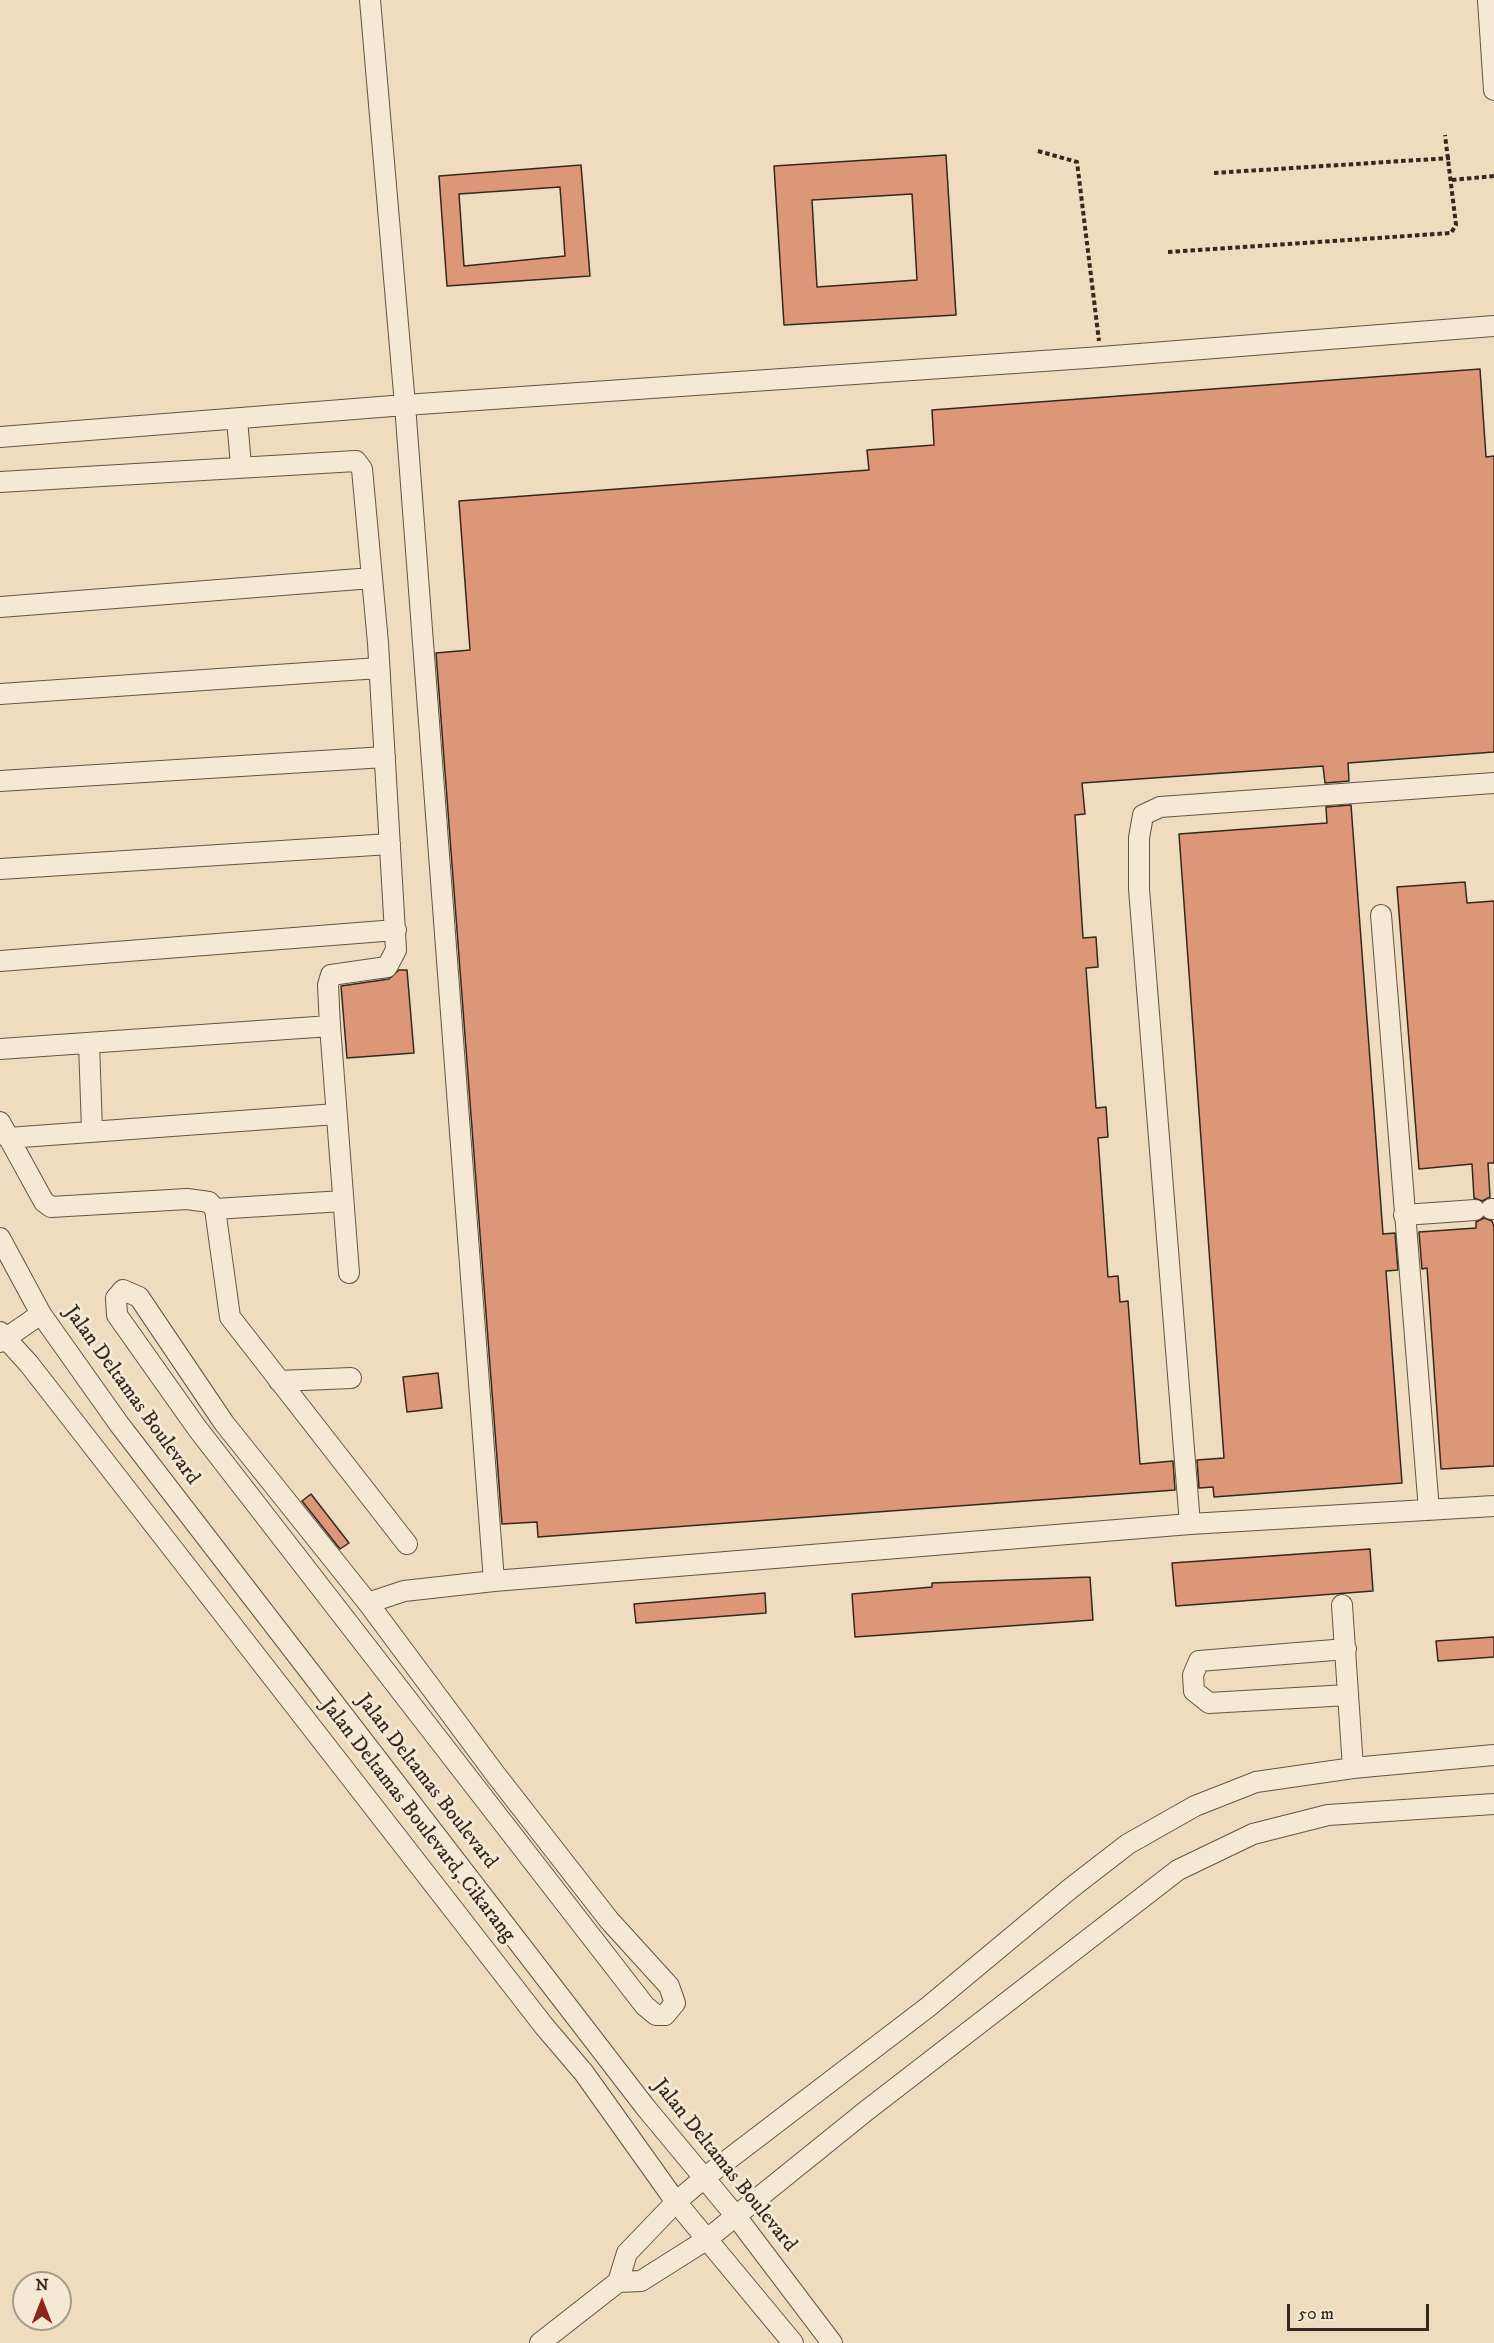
<!DOCTYPE html>
<html>
<head>
<meta charset="utf-8">
<style>
  body { margin:0 }
  #map { position:relative; width:1494px; height:2343px; overflow:hidden; background:#efdbbe; font-family:"IM FELL DW Pica",serif }
  canvas { display:block }
  .north { position:absolute; left:12px; top:2271px; width:60px; height:60px; box-sizing:border-box; background:#f5e8d5; border:2px solid #a89b8c; border-radius:50%; rotate:0deg; font-size:16px; font-weight:700; line-height:24px; text-align:center; color:#34281f }
  .north::after { content:''; display:block; margin:auto; width:21px; height:27px; background:#8f2418; clip-path:polygon(50% 0,100% 100%,50% 72%,0 100%) }
  .scale { position:absolute; left:1287px; top:2304px; width:142px; height:27px; box-sizing:border-box; border:3px solid #34281f; border-top:0; padding-left:8px; font-size:18px; line-height:21px; white-space:nowrap; color:#34281f; -webkit-text-stroke:4px #f5e8d5; paint-order:stroke }
</style>
</head>
<body>
<div id="map">
<canvas width="1494" height="2343"></canvas>
<div class="north">N</div>
<div class="scale">50 m</div>
</div>
<script>
const ctx = document.querySelector('canvas').getContext('2d');
ctx.lineJoin = 'round';
function paint(path, color) { ctx.fillStyle = color; ctx.fill(path, 'evenodd'); }
const poly = rows => new Path2D(rows.map(r => 'M' + r).join(''));
function strokePath(path, color, width, dash) { ctx.strokeStyle = color; ctx.lineWidth = width; ctx.lineCap = dash ? 'butt' : 'round'; ctx.setLineDash(dash || []); ctx.stroke(path); }
function label(font, color, halo, rows, align = 'center') {
  ctx.font = font + ' "IM FELL DW Pica",serif'; ctx.lineWidth = 6; ctx.setLineDash([]); ctx.textBaseline = 'middle'; ctx.strokeStyle = halo; ctx.fillStyle = color; for (const [text, x, y, turn = 0] of rows) {
    ctx.save(); ctx.translate(x, y); ctx.rotate((+turn || 0) * Math.PI / 180); ctx.textAlign = isNaN(turn) ? turn : align; if (halo) ctx.strokeText(text, 0, 0); ctx.fillText(text, 0, 0); ctx.restore();
  }
}
const building = poly([
  [946,155,956,315,784,325,774,166,946,155],
  [912,194,917,280,817,287,812,200,912,194],
  [581,165,590,276,447,286,439,176,581,165],
  [560,187,565,256,464,266,459,194,560,187],
  [1480,369,1486,457,1494,456,1494,752,1348,763,1349,781,1325,783,1323,766,1082,783,1085,814,1075,815,1083,938,1096,937,1098,967,1086,968,1096,1108,1106,1107,1108,1137,1098,1138,1108,1277,1118,1276,1120,1302,1128,1301,1140,1464,1173,1461,1175,1490,538,1537,537,1522,502,1524,436,653,470,650,459,501,869,470,867,450,934,445,932,410,1480,369],
  [1351,805,1383,1234,1395,1233,1398,1270,1386,1271,1402,1483,1214,1497,1213,1487,1199,1488,1197,1460,1224,1458,1179,834,1327,823,1326,807,1351,805],
  [1465,882,1467,903,1494,901,1494,1163,1488,1163,1490,1197,1482,1201,1474,1198,1472,1164,1419,1169,1397,887,1465,882],
  [399,970,407,970,414,1053,347,1058,341,986,389,979,399,970],
  [1484,1218,1492,1221,1494,1227,1494,1466,1441,1469,1427,1268,1422,1269,1419,1232,1476,1228,1476,1222,1484,1218],
  [438,1373,442,1408,407,1412,403,1377,438,1373],
  [311,1494,349,1543,340,1549,302,1501,311,1494],
  [1370,1549,1373,1591,1176,1606,1172,1563,1370,1549],
  [1090,1577,1093,1620,855,1637,852,1594,932,1587,932,1583,1090,1577],
  [765,1593,766,1613,636,1623,634,1604,765,1593],
  [1494,1637,1494,1657,1438,1661,1436,1641,1494,1637]
]);
const path = poly([
  [1038,151,1077,162,1099,341],
  [1214,173,1450,158],
  [1452,180,1494,176],
  [1168,252,1451,233,1456,225,1445,135]
]);
const minor = poly([
  [370,0,405,405,494,1581],
  [1488,0,1494,90],
  [237,419,241,466],
  [0,437,405,405,1101,357,1494,326],
  [0,482,356,461,362,469,378,643,396,950,387,967,331,975,328,985,330,1026,0,1049],
  [0,607,372,578],
  [0,694,379,668],
  [0,781,385,757],
  [0,869,390,844],
  [1381,915,1429,1510],
  [0,961,396,930],
  [330,1026,349,1273],
  [89,1043,92,1131],
  [0,1122,44,1202,51,1207,187,1199,209,1202,215,1209,230,1317,407,1544],
  [8,1138,336,1114],
  [215,1209,343,1201],
  [1491,1209,1494,1209],
  [1404,1215,1475,1210],
  [0,1238,41,1314,119,1424,646,2108,735,2215,832,2343],
  [123,1290,139,1297,224,1423,368,1603,496,1775,609,1920,669,1986,675,2003,665,2015,656,2015,645,2006,197,1428,117,1315,116,1298,123,1290],
  [0,1332,29,1364,544,2026,584,2073,676,2202,793,2343],
  [0,1342,41,1314],
  [279,1381,351,1378],
  [1190,1524,1139,889,1139,838,1143,815,1160,807,1494,783],
  [368,1603,404,1591,494,1581,1190,1524,1494,1506],
  [1342,1605,1353,1768],
  [1346,1649,1199,1661,1193,1675,1194,1691,1209,1703,1348,1695],
  [618,2282,641,2281,706,2240,866,2111,1178,1870,1253,1834,1328,1815,1494,1804],
  [540,2343,618,2282,627,2253,676,2202,704,2178,928,2007,1071,1888,1128,1844,1195,1806,1256,1782,1353,1768,1494,1755]
]);
const streetNames = [
  ["Jalan Deltamas Boulevard",131,1396,54],
  ["Jalan Deltamas Boulevard",426,1782,52],
  ["Jalan Deltamas Boulevard, Cikarang",417,1821,52],
  ["Jalan Deltamas Boulevard",724,2166,51]
];
paint(building, '#dc9778');
strokePath(building, '#34281f', 1.5);
strokePath(minor, '#635547', 22);
strokePath(path, '#34281f', 4, [4.5, 3]);
strokePath(minor, '#f5e8d5', 20);
label('21px', '#34281f', '#f5e8d5', streetNames);
</script>
</body>
</html>
